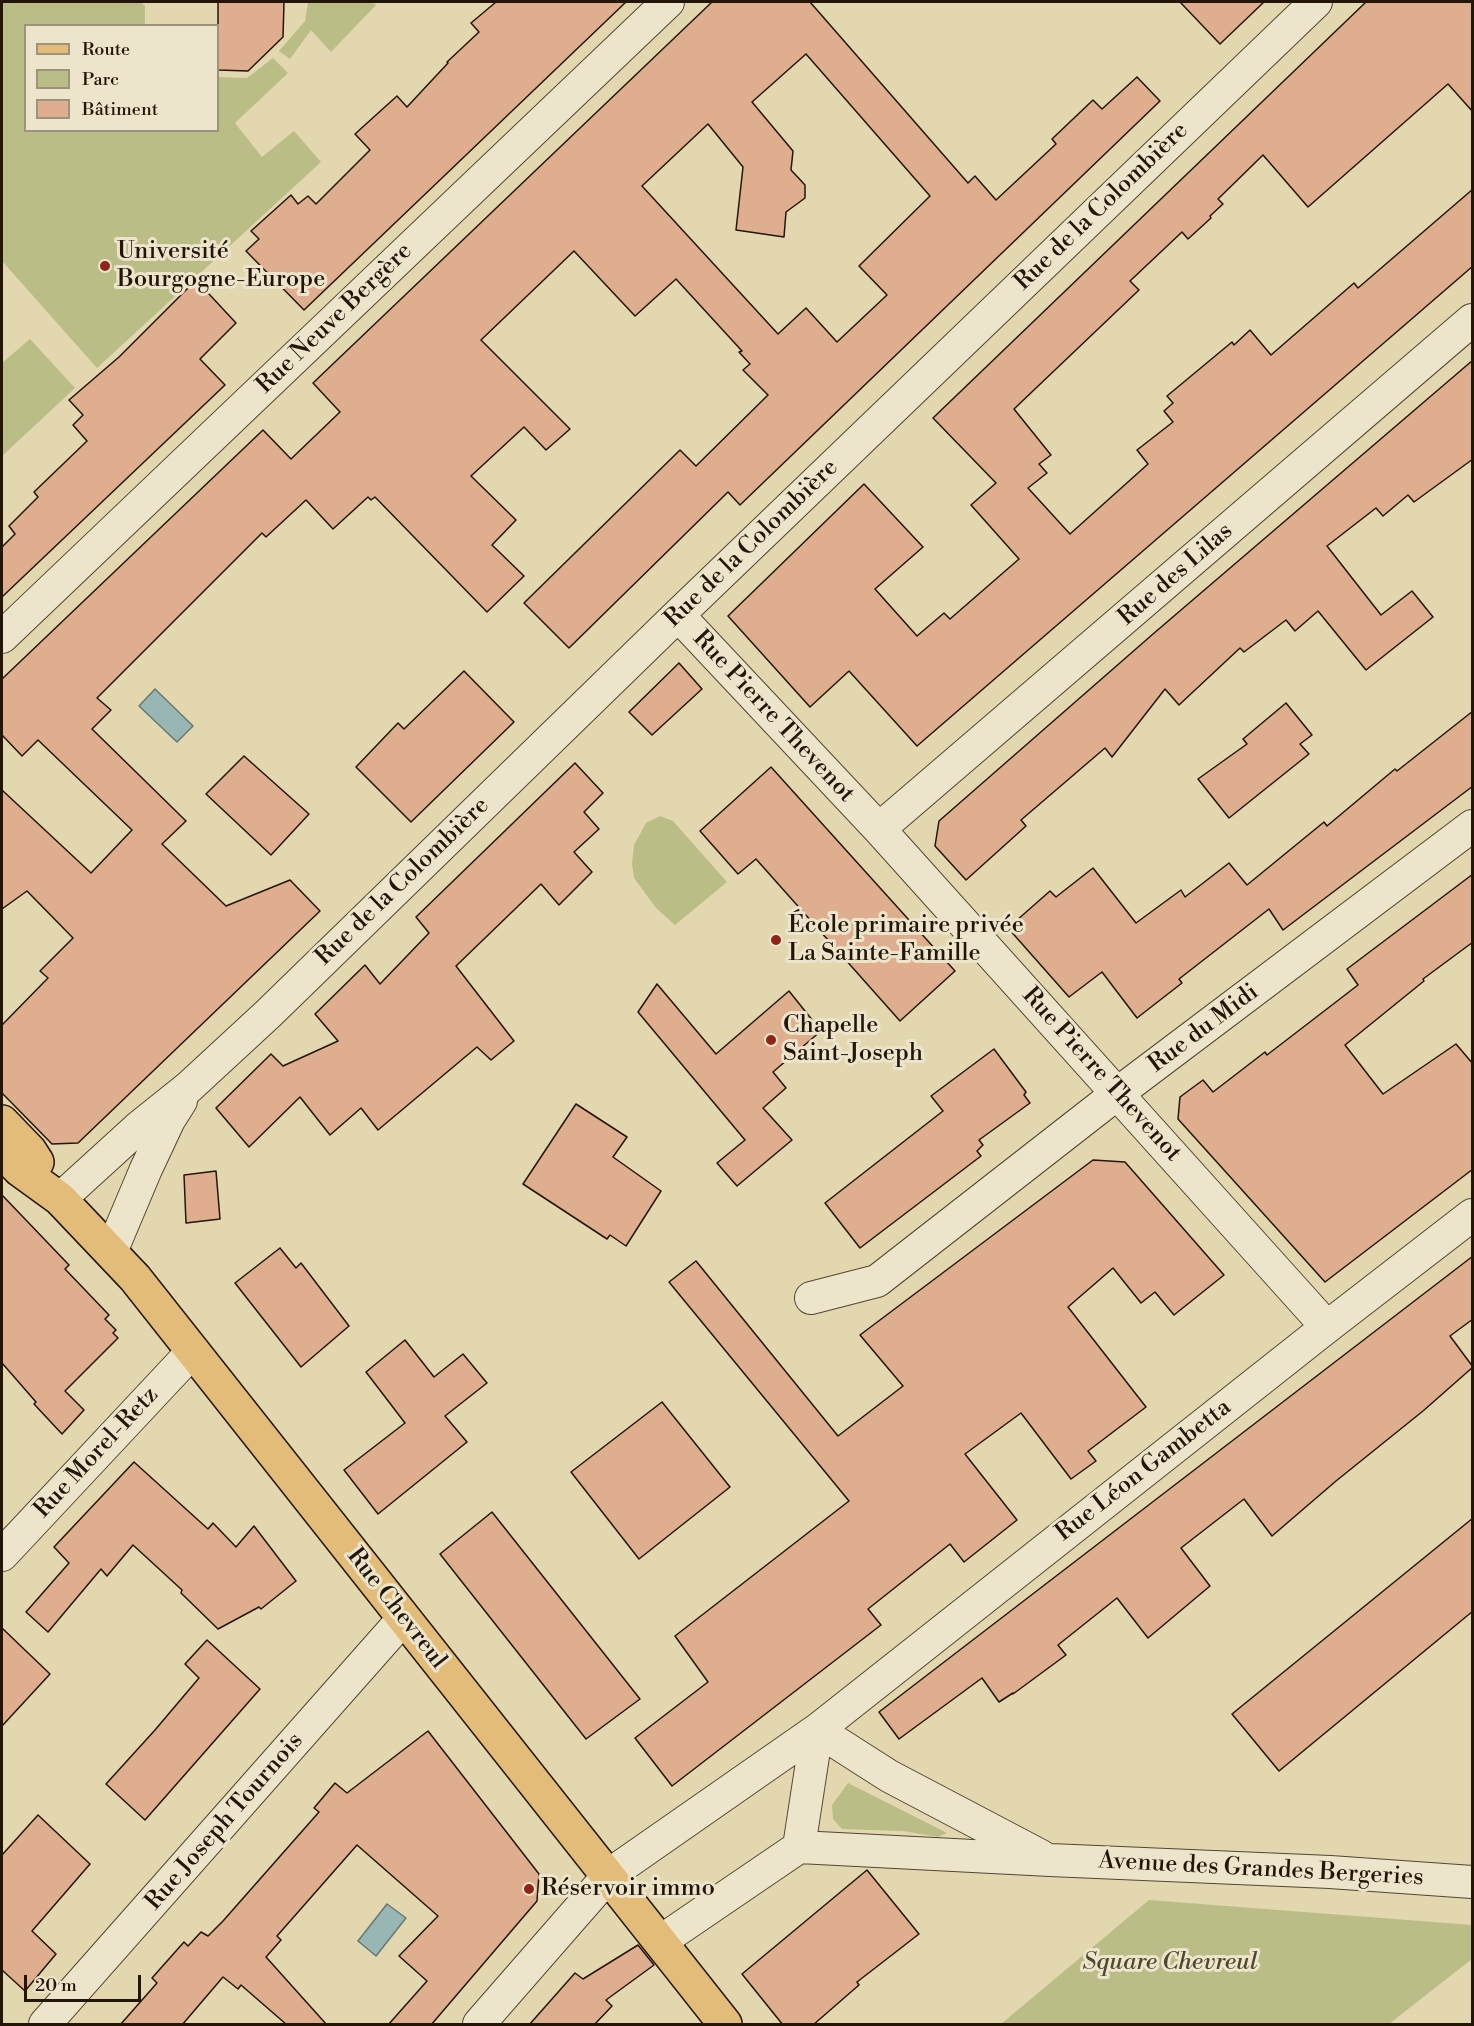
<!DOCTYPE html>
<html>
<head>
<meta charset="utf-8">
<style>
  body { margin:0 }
  #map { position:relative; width:1474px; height:2026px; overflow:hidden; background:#e3d7af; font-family:"Libre Bodoni",serif }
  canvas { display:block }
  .frame { position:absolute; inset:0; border:3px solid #231609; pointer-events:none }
  .legend { position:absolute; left:24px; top:24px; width:195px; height:108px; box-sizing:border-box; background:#ede5cb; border:2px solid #9c927d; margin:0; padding:8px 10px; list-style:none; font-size:18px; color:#231609 }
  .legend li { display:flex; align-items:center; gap:12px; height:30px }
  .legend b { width:30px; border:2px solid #9c927d }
  .scale { position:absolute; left:24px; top:1975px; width:117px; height:27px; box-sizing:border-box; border:3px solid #231609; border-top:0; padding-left:8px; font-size:18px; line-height:21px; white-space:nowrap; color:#231609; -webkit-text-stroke:4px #ede5cb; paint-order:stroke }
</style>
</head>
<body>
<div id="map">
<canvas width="1474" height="2026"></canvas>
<div class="frame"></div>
<ul class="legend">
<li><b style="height:8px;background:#e2bc78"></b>Route</li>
<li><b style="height:16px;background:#babd86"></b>Parc</li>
<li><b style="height:16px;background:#deae8e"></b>Bâtiment</li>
</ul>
<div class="scale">20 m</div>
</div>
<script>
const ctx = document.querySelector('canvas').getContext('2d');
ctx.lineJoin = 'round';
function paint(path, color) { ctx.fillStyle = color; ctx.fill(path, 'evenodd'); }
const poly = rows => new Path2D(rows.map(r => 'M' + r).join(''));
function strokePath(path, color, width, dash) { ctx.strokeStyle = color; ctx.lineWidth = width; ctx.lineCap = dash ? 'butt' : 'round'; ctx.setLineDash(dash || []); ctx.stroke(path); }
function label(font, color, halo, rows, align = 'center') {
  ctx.font = font + ' "Libre Bodoni",serif'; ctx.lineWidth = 6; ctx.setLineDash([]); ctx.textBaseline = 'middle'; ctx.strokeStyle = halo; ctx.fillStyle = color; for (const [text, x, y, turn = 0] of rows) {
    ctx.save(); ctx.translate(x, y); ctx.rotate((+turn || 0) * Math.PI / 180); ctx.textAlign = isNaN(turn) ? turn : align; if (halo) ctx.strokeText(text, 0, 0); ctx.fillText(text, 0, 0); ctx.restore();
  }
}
const green = poly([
  [2,2,141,2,145,6,145,25,26,26,26,130,218,130,218,77,247,78,273,58,288,73,235,123,262,157,294,131,321,162,97,368,2,261],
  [308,2,373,2,376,5,331,52,311,30,290,59,279,51,305,21],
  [30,339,75,388,2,456,2,363],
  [660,816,673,821,727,882,675,925,656,908,634,878,632,864,634,845,646,823],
  [848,1783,947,1833,938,1837,903,1831,842,1829,833,1819,832,1805],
  [1149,1900,1472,1925,1472,1959,1389,2024,1001,2024]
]);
const water = poly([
  [155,689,193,726,177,742,139,706,155,689],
  [387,1904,406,1918,376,1956,358,1941,387,1904]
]);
const building = poly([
  [218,2,284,2,283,37,248,71,218,70,218,2],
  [496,2,626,2,304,310,246,251,259,239,251,231,291,195,298,204,308,196,316,204,370,150,355,134,397,96,407,107,448,63,447,62,479,32,471,23,496,2],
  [712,2,810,2,968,183,975,176,996,200,1056,144,1052,139,1093,100,1102,109,1137,77,1160,101,740,505,728,492,569,648,524,603,680,450,696,466,768,395,743,370,750,364,739,352,742,351,676,279,635,316,574,251,481,340,570,429,546,450,524,427,471,476,516,520,492,545,524,576,487,612,375,497,371,500,368,497,333,529,306,500,266,537,262,533,97,698,111,710,92,729,186,821,162,844,226,906,290,880,320,911,78,1143,52,1144,2,1093,2,1025,48,978,40,971,73,938,27,891,2,909,2,790,91,873,132,830,38,740,22,756,2,735,2,679,263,430,291,459,340,412,313,383,712,2],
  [806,54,930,196,859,266,887,295,837,342,806,308,778,334,642,186,708,124,743,167,736,230,784,237,786,212,805,198,805,185,791,170,793,151,752,102,806,54],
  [1180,2,1264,2,1220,44,1180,2],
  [1366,2,1473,2,1473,112,1448,84,1308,207,1263,155,1218,199,1223,204,1210,216,1211,218,1188,239,1182,232,1130,281,1139,290,1014,409,1051,455,1039,464,1047,473,1028,488,1070,534,1148,464,1137,450,1173,422,1164,411,1173,403,1167,396,1232,342,1234,345,1250,330,1271,355,1354,283,1358,288,1473,189,1473,266,917,746,849,671,810,707,728,616,864,484,923,547,875,589,917,636,944,613,950,619,1019,559,971,505,996,483,933,418,1366,2],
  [196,280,236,323,200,359,225,385,2,597,2,547,15,534,9,526,38,497,34,492,87,441,73,425,83,415,69,400,119,357,196,280],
  [1473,360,1473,459,1414,502,1408,495,1383,516,1376,508,1327,546,1381,615,1412,591,1433,617,1366,670,1318,611,1295,631,1286,620,1244,652,1240,648,1179,705,1165,689,1112,757,1105,748,1021,820,1026,826,966,880,935,846,939,821,1153,634,1473,360],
  [679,663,702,689,652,735,629,712,679,663],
  [464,671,514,722,411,822,356,767,398,723,404,729,464,671],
  [1286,703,1312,735,1300,744,1309,754,1229,818,1198,779,1247,744,1243,739,1286,703],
  [1473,711,1473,786,1283,930,1269,909,1179,979,1182,983,1137,1018,1102,972,1069,997,1008,928,1050,891,1056,897,1093,868,1136,923,1181,890,1185,897,1229,863,1247,885,1324,822,1327,826,1395,769,1397,771,1473,711],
  [244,756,309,814,271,855,206,794,244,756],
  [575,763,603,793,584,812,599,829,574,852,592,872,559,905,541,884,456,966,514,1041,491,1060,477,1047,378,1130,361,1108,330,1135,300,1097,249,1147,216,1108,271,1054,283,1066,338,1041,315,1014,365,965,380,984,429,933,416,917,575,763],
  [771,767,955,971,900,1021,756,859,738,874,700,831,771,767],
  [1473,874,1473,942,1423,979,1424,981,1345,1045,1383,1094,1456,1044,1473,1064,1473,1169,1325,1282,1178,1119,1180,1097,1203,1080,1213,1092,1265,1052,1267,1055,1358,985,1347,969,1473,874],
  [657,984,716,1054,789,991,821,1031,773,1072,786,1088,763,1108,792,1140,737,1186,717,1163,745,1140,638,1012,657,984],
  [994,1049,1026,1092,1024,1095,1030,1103,979,1140,983,1145,977,1151,981,1156,860,1248,825,1203,943,1111,931,1096,994,1049],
  [576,1104,627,1137,613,1157,661,1191,626,1246,610,1235,607,1239,523,1184,576,1104],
  [1093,1160,1125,1162,1224,1275,1174,1315,1155,1292,1141,1303,1113,1268,1068,1307,1146,1407,1088,1451,1096,1461,1071,1479,1021,1413,965,1454,1017,1520,964,1562,950,1544,868,1609,881,1625,672,1786,635,1738,708,1682,675,1636,849,1501,669,1282,696,1261,838,1436,903,1386,860,1335,1093,1160],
  [216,1171,220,1219,186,1223,184,1175,216,1171],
  [2,1195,69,1265,65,1269,109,1315,105,1319,116,1330,113,1333,118,1338,65,1391,84,1410,62,1434,34,1404,36,1402,2,1363,2,1195],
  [280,1248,296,1268,301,1263,349,1326,301,1367,235,1283,280,1248],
  [1473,1256,1473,1319,1450,1336,1473,1367,1423,1411,1336,1481,1272,1536,1244,1499,1181,1548,1210,1586,1148,1638,1117,1598,1058,1645,1066,1655,1013,1694,1013,1693,999,1702,982,1678,899,1739,879,1712,1473,1256],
  [405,1340,434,1377,463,1354,487,1383,445,1416,467,1442,378,1514,344,1470,405,1423,366,1372,405,1340],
  [662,1402,730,1487,639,1559,571,1472,662,1402],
  [134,1462,208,1529,213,1523,236,1547,254,1526,296,1581,261,1609,259,1607,218,1629,181,1593,182,1590,133,1545,107,1576,101,1569,48,1632,26,1612,69,1563,54,1547,134,1462],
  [492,1512,640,1699,586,1739,440,1554,492,1512],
  [1473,1518,1473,1611,1279,1771,1232,1714,1473,1518],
  [2,1628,50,1674,2,1726,2,1628],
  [207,1640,260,1689,145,1820,106,1784,155,1730,199,1678,185,1664,207,1640],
  [428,1731,539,1874,537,1901,431,2025,388,2025,427,1981,399,1956,438,1916,357,1845,277,1936,281,1940,266,1957,327,2025,287,2025,241,1985,238,1989,223,1977,182,2025,120,2025,157,1983,152,1978,184,1942,188,1946,201,1932,208,1936,223,1921,319,1812,314,1808,335,1783,347,1793,428,1731],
  [38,1815,90,1864,32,1931,56,1954,25,1991,2,1970,2,1855,38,1815],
  [867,1870,919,1934,857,1982,859,1985,813,2025,783,2025,742,1974,867,1870],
  [638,1945,654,1965,606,2000,612,2006,594,2025,529,2025,575,1973,583,1979,638,1945]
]);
const minor = poly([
  [678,615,879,829,1327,1327],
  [2,637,668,2],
  [879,829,1472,320],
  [60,1199,139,1127,189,1087,268,1014,678,615,1316,2],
  [111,1252,146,1169,169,1120,181,1101],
  [811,1298,877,1281,1118,1093,1472,826],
  [2,1555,193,1351],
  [817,1730,889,1776,1041,1856],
  [799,1847,1050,1860,1330,1872,1472,1882],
  [661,1941,799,1847,817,1730],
  [45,2024,403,1619],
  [479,2024,609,1875,817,1730,1327,1327,1472,1215]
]);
const primary = poly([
  [2,1122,30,1151,37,1162],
  [2,1151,20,1170,60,1199,135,1278,725,2024]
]);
const markers = [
  [105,266,6,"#8f2418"],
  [776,940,6,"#8f2418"],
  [771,1040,6,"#8f2418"],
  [529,1889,6,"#8f2418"]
];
const streetNames = [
  ["Rue de la Colombière",1102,207,-44],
  ["Rue Neuve Bergère",335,319,-44],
  ["Rue de la Colombière",752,544,-44],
  ["Rue des Lilas",1176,575,-41],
  ["Rue Pierre Thevenot",773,717,47],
  ["Rue de la Colombière",403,882,-44],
  ["Rue du Midi",1204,1029,-37],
  ["Rue Pierre Thevenot",1101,1075,48],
  ["Rue Morel-Retz",97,1453,-47],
  ["Rue Léon Gambetta",1144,1471,-38],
  ["Rue Chevreul",396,1609,52],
  ["Rue Joseph Tournois",225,1822,-49],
  ["Avenue des Grandes Bergeries",1261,1870,3]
];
const poiNames = [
  ["Université",117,252],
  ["Bourgogne-Europe",117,280],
  ["École primaire privée",788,926],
  ["La Sainte-Famille",788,954],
  ["Chapelle",783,1026],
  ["Saint-Joseph",783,1054],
  ["Réservoir immo",541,1889]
];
const parkNames = [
  ["Square Chevreul",1170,1963]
];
paint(green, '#babd86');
paint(water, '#98b7b4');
strokePath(water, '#697770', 1.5);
paint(building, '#deae8e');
strokePath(building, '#231609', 1.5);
strokePath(minor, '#534632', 34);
strokePath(primary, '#231609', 36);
strokePath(minor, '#ede5cb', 32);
strokePath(primary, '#e2bc78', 33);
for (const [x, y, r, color] of markers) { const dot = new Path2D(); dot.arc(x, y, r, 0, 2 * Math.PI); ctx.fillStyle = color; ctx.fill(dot); strokePath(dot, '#ede5cb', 2); }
label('24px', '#231609', '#ede5cb', streetNames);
label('24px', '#231609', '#ede5cb', poiNames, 'left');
label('italic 24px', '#50482e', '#ede5cb', parkNames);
</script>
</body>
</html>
